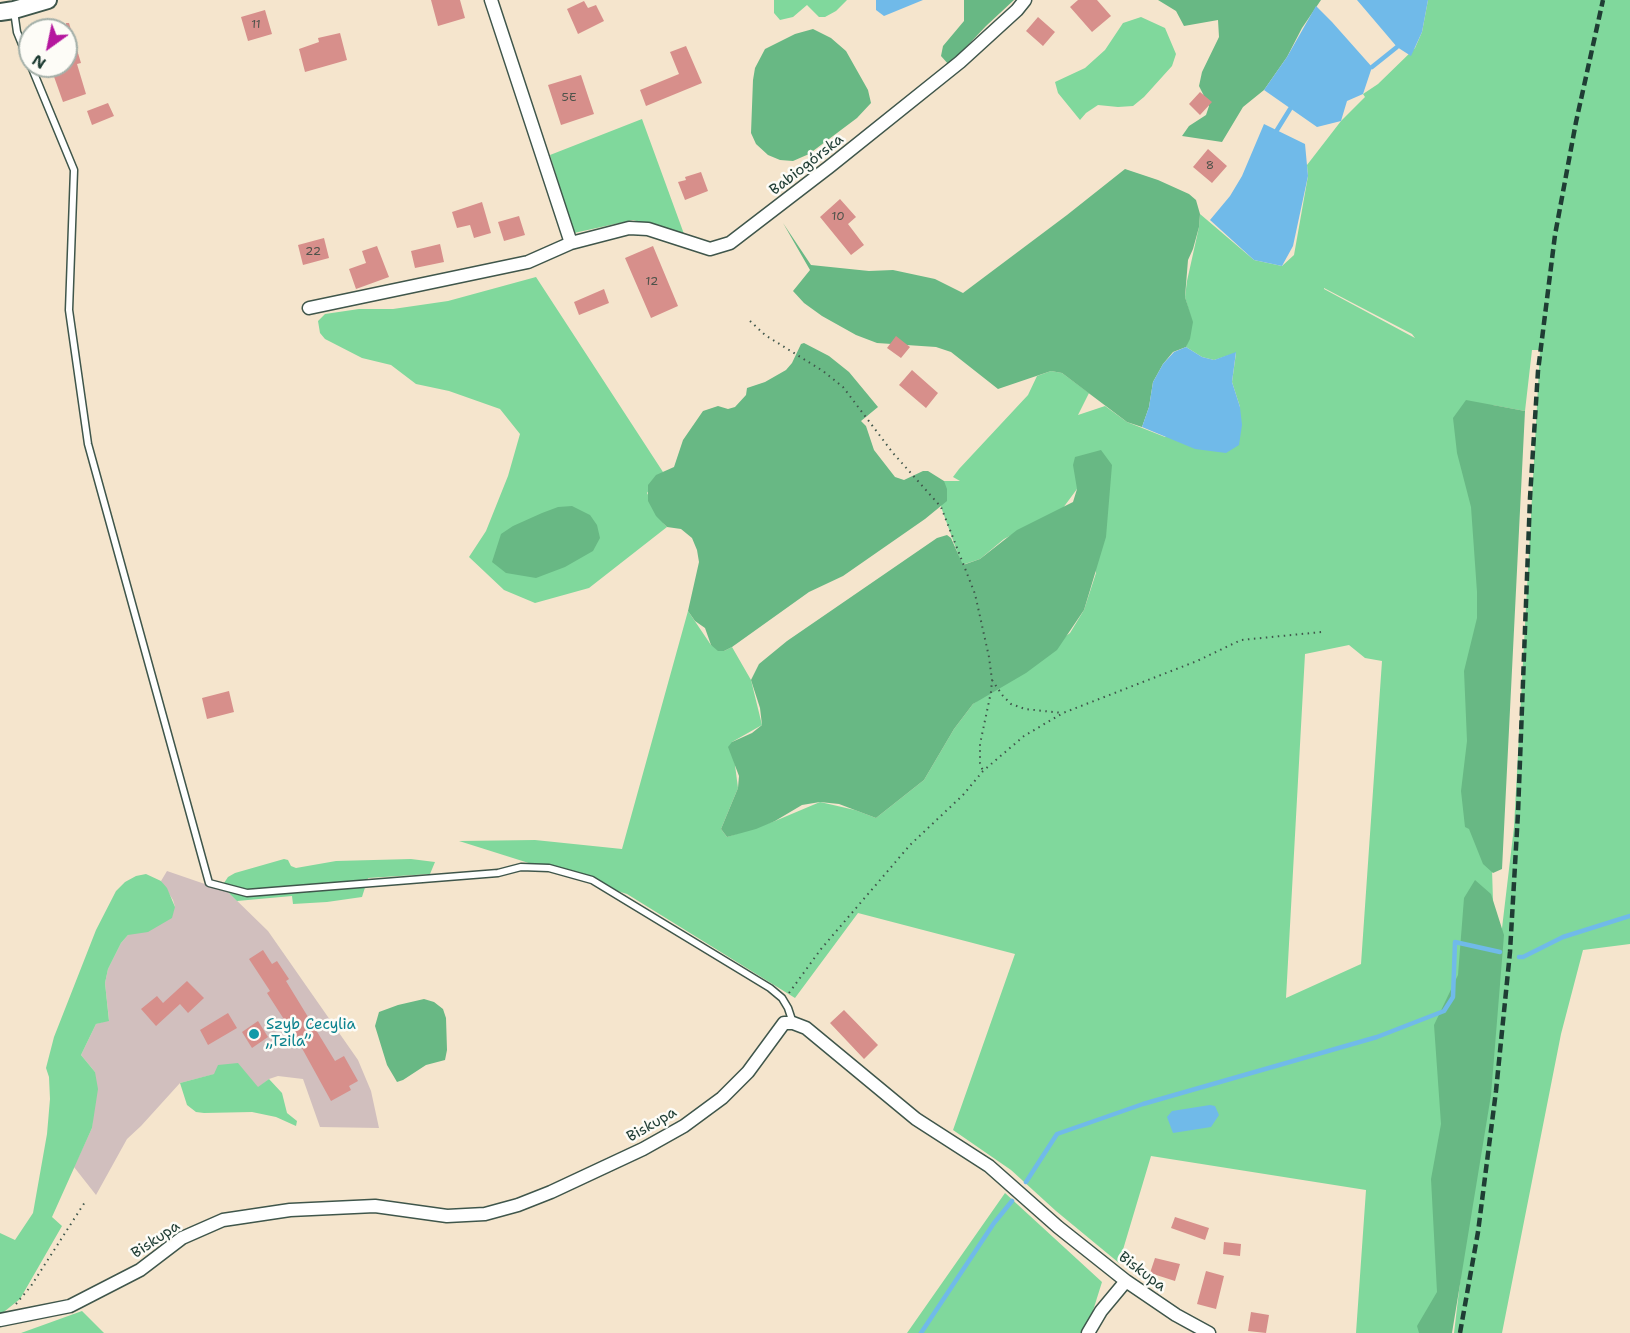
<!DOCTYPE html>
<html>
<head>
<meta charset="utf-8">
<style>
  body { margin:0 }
  #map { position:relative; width:1630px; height:1333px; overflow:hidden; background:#f5e5cd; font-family:"Shantell Sans",sans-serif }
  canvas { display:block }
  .north { position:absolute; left:18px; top:18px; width:60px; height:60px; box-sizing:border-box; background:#fdfcf7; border:2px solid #a4b0a9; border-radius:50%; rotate:213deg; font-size:16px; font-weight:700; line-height:24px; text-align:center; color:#1f3d34 }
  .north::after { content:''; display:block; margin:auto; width:21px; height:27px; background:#b5179e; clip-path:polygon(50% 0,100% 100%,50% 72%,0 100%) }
</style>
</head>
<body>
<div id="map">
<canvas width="1630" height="1333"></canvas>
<div class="north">N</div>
</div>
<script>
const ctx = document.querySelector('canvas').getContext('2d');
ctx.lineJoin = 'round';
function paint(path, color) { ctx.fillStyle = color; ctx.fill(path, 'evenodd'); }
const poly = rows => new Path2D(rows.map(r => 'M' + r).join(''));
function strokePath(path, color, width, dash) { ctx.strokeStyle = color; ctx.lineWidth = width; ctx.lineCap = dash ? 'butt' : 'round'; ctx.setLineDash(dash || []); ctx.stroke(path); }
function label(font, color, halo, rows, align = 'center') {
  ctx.font = font + ' "Shantell Sans",sans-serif'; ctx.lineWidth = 5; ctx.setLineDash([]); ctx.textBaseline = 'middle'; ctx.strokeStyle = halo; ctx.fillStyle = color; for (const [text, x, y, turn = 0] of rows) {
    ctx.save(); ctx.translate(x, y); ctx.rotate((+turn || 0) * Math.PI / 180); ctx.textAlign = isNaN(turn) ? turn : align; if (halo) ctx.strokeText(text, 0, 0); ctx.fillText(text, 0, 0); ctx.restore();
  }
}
const industrial = poly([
  [167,871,228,892,268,931,358,1060,371,1091,379,1128,320,1127,303,1079,278,1076,269,1079,258,1088,238,1064,215,1074,180,1083,141,1126,127,1139,96,1195,74,1167,92,1128,95,1072,81,1055,96,1024,109,1020,105,983,108,969,121,943,128,935,175,907,173,900,161,881]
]);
const green = poly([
  [774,0,847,0,836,11,825,17,819,17,807,5,793,17,780,20,774,13],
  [1428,0,1630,0,1630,944,1583,950,1561,1034,1502,1333,1454,1333,1514,827,1540,350,1532,350,1525,411,1492,405,1485,641,1494,934,1443,1333,1356,1333,1366,1190,1151,1156,1119,1263,1056,1211,1011,1170,953,1130,1015,954,858,913,795,998,627,894,459,841,535,840,622,849,688,611,711,645,724,651,732,647,751,680,762,725,732,742,738,788,721,829,727,837,775,821,820,802,855,810,876,818,924,780,954,729,973,704,1070,633,1084,610,1096,573,1077,489,1063,508,1004,539,980,559,962,565,941,507,944,481,960,481,953,477,959,469,1028,395,1037,376,1051,371,1062,373,1089,393,1078,415,1105,406,1127,422,1165,437,1240,407,1232,382,1236,353,1214,360,1202,357,1186,347,1192,322,1185,297,1187,281,1199,227,1200,214,1254,260,1282,266,1294,255,1308,176,1307,165,1341,121,1365,97,1363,94,1378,84,1415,48,1422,32],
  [1324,288,1412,334,1415,338,1324,289],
  [1349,645,1365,658,1382,661,1361,964,1286,998,1305,654],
  [1141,17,1165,28,1176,54,1172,66,1144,97,1133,106,1118,107,1098,105,1086,113,1080,120,1058,93,1055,82,1085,68,1105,50,1123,23],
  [642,119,684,234,633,220,574,233,550,155],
  [536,277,663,472,647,493,664,524,667,527,589,588,535,603,504,590,469,557,486,531,508,476,520,434,500,409,449,391,416,384,391,365,362,358,325,339,320,333,318,321,325,314,359,309,393,309,448,301],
  [284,859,288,860,291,866,296,868,336,861,411,859,435,862,430,874,368,878,362,897,327,902,293,904,292,896,237,901,228,892,220,889,228,877,235,873],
  [146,874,161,881,167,888,175,907,172,918,148,932,128,935,121,943,108,969,105,983,109,1021,96,1024,81,1055,95,1072,98,1089,92,1128,52,1217,62,1226,20,1299,0,1315,0,1233,15,1240,33,1213,47,1134,50,1099,49,1077,46,1068,54,1037,96,930,116,891,125,882,136,876],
  [238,1063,258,1087,269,1079,282,1093,287,1113,297,1121,296,1126,276,1117,252,1112,204,1113,196,1112,187,1105,180,1083,214,1074,218,1065],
  [1005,1193,1102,1282,1086,1333,907,1333],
  [82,1311,104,1333,21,1333]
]);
const forest = poly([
  [964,0,1014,0,986,26,949,65,941,56,943,46,964,21],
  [1158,0,1321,0,1302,28,1287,57,1264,90,1243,107,1222,142,1182,136,1189,126,1206,115,1209,106,1199,86,1202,72,1219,37,1218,20,1184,26,1176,11],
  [813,29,831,38,846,51,868,90,871,103,857,118,809,154,793,161,780,160,768,155,756,144,751,133,753,80,755,68,765,49,795,34],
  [1125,169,1158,180,1189,194,1196,200,1200,214,1199,227,1193,249,1188,260,1185,297,1193,322,1190,339,1186,347,1173,352,1163,364,1153,382,1149,407,1142,427,1127,422,1062,373,1051,371,998,389,951,352,936,347,877,343,856,335,822,316,804,303,793,291,810,270,783,223,811,265,869,271,893,270,935,279,963,293,1067,215],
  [804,343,829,356,849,372,878,407,861,421,866,426,874,450,895,477,904,480,923,471,928,471,944,481,947,489,947,501,925,519,843,576,809,592,732,647,724,651,718,651,711,645,705,628,695,621,688,611,699,562,697,550,692,538,681,529,667,527,656,516,648,501,648,485,656,475,674,467,683,440,703,411,718,406,728,409,735,407,746,395,747,388,765,382,786,370,792,363,801,344],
  [1466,400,1525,411,1502,869,1493,873,1483,864,1469,829,1465,827,1461,791,1467,741,1464,671,1477,618,1477,592,1471,507,1457,453,1453,418],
  [1101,450,1112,465,1106,537,1084,610,1057,650,1026,673,973,704,954,729,924,780,876,818,839,804,820,802,802,805,775,821,756,829,727,837,721,829,738,788,739,776,728,747,732,742,752,733,762,725,760,708,751,680,759,664,787,641,937,538,947,535,951,538,963,565,980,559,1017,530,1073,502,1077,489,1073,465,1075,457],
  [572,506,590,515,597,525,600,538,593,551,565,567,536,578,506,573,492,562,501,534,513,526,542,513,558,507],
  [1475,880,1491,894,1504,935,1491,1095,1452,1333,1419,1333,1417,1326,1437,1292,1431,1179,1441,1124,1434,1025,1458,975,1464,898],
  [424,999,434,1002,443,1009,446,1018,447,1050,445,1060,426,1065,403,1080,397,1082,387,1065,375,1026,379,1012,398,1005]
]);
const water = poly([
  [876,0,923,0,884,16,876,10],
  [1357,0,1428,0,1422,32,1411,56,1397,47],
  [1316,6,1332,22,1372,67,1363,94,1347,101,1341,121,1317,127,1264,90,1287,57],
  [1264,124,1305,144,1308,176,1293,246,1282,266,1254,260,1210,220,1230,196,1242,176],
  [1186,347,1202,357,1214,360,1236,352,1232,382,1240,407,1242,425,1239,445,1226,453,1195,449,1142,427,1149,407,1153,382,1163,364,1174,352],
  [1210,1105,1215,1106,1219,1115,1211,1127,1173,1133,1167,1117,1172,1111]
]);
const stream = poly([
  [1372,67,1397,47],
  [1277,130,1290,109],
  [1519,957,1523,957,1563,937,1630,916],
  [1026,1182,1057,1134,1143,1104,1377,1037,1444,1011,1453,997,1455,942,1500,952],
  [921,1333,994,1223,1012,1201]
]);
const building = poly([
  [431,0,460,0,465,18,438,26],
  [1078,0,1097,0,1111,16,1092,32,1070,7],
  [584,1,588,8,596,5,604,21,578,34,567,9],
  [265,10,272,34,248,41,241,17],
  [1038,17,1055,32,1043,46,1026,31],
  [66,23,69,23,81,63,77,64,86,94,63,102,52,71,66,66],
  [340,33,347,60,305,72,299,49,319,42,318,38],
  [686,46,702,83,646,106,640,90,679,74,670,52],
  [581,75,594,114,561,125,548,85],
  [1200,92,1212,102,1200,115,1189,104],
  [108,103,114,116,92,125,87,111],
  [1208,149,1227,166,1212,183,1193,167],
  [701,172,708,191,685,200,678,182,686,180,685,177],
  [840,199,856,217,848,224,864,245,851,255,820,217],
  [482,202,491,233,474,238,470,225,457,228,452,212],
  [519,216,525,235,504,241,498,222],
  [324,238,329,258,303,265,298,245],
  [440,244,444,262,415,268,411,251],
  [377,246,389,277,356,289,349,269,366,263,362,251],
  [653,246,678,306,651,318,625,258],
  [604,289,609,303,579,315,574,302],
  [896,336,910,347,901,358,887,348],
  [912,370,938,393,926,408,899,385],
  [229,691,234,712,207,719,202,698],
  [263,950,272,964,277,961,289,979,286,981,335,1061,344,1056,358,1081,349,1086,351,1090,331,1101,298,1041,267,993,270,991,249,959],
  [187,981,204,998,188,1013,180,1004,156,1026,141,1009,157,996,163,1003],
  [844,1010,878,1045,864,1059,830,1023],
  [228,1013,237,1028,208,1045,200,1030],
  [258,1021,268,1037,252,1048,242,1032],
  [1175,1217,1209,1228,1205,1240,1171,1228],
  [1224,1242,1241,1244,1240,1256,1223,1254],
  [1155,1258,1180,1264,1175,1281,1150,1273],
  [1206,1271,1224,1276,1216,1309,1197,1304],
  [1251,1312,1269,1315,1266,1333,1248,1331]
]);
const path = poly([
  [750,321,765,335,823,371,843,387,893,453,941,507,975,594,989,657,992,680,991,692,980,744,980,763,983,771],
  [992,680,1003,696,1011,704,1025,709,1063,713],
  [789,993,821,949,910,845,963,795,983,771,1024,736,1063,713,1197,661,1241,640,1322,632],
  [16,1304,31,1286,85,1202]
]);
const lane = poly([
  [14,11,17,32,30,64],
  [31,66,74,170,69,310,88,444,209,883,247,893,498,873,521,867,549,868,592,880,770,988,782,998,788,1008,793,1023]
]);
const street = poly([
  [491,0,571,243],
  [309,308,528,262,571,243,629,228,648,229,710,249,730,243,829,167,960,62,1017,10,1025,0],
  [0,1320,70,1306,140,1270,182,1238,223,1220,290,1210,375,1206,447,1216,485,1214,518,1205,551,1192,643,1149,684,1126,722,1098,748,1072,784,1023,793,1023,806,1028,916,1119,989,1166,1058,1227,1126,1281,1176,1315,1209,1333],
  [1088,1333,1101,1311,1126,1281]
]);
const secondary = poly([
  [0,12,14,10,48,0]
]);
const rail = poly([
  [1460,1333,1478,1232,1496,1091,1510,952,1518,813,1530,498,1538,371,1555,235,1576,122,1603,0]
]);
const markers = [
  [254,1034,6,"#0f9aa8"]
];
const numberNames = [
  ["11",256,25],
  ["5E",569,98],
  ["8",1210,166],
  ["10",838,217],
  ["22",313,252],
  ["12",652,282]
];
const streetNames = [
  ["Babiogórska",807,165,-38],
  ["Biskupa",652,1125,-30],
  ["Biskupa",156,1240,-34],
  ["Biskupa",1142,1272,37]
];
const cultureNames = [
  ["Szyb Cecylia",266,1025],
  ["„Tzila”",266,1042]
];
paint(industrial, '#d1bfbe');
paint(green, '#80d89c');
paint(forest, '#68b884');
paint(water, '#70bae9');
strokePath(stream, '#70bae9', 4.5);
paint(building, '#d78f8b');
strokePath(lane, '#3f564b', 9);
strokePath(street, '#3f564b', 15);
strokePath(secondary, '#3f564b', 20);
strokePath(path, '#3f564b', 2, [1.5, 4.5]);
strokePath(lane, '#fff', 6);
strokePath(street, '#fff', 12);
strokePath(secondary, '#fff', 16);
strokePath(rail, '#1f3d34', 4.5, [9, 4.5]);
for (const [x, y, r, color] of markers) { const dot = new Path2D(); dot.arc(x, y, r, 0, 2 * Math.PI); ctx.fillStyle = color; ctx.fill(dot); strokePath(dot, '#fdfcf7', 2); }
label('12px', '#4d524a', null, numberNames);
label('15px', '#1f3d34', '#fdfcf7', streetNames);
label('15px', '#0d838f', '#fdfcf7', cultureNames, 'left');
</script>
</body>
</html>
